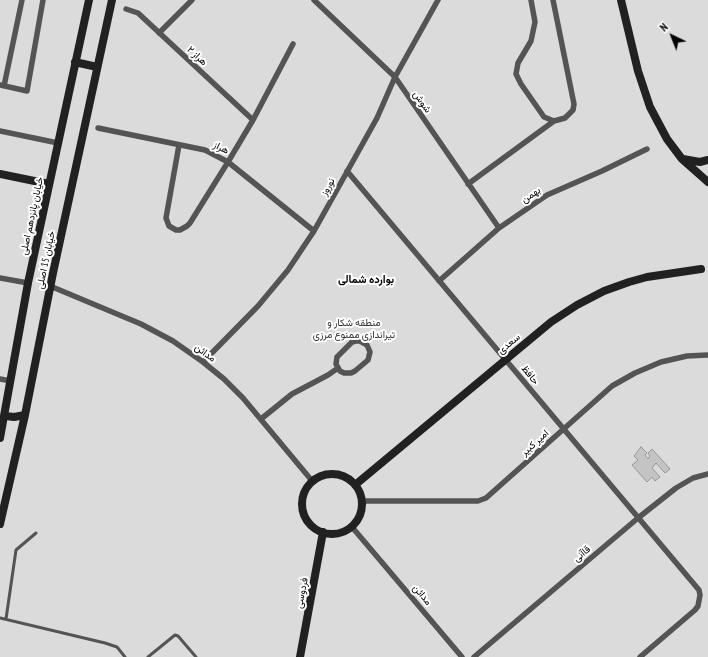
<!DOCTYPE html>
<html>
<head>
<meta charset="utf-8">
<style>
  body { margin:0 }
  #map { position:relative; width:708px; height:657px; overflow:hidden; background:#fff; font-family:"PT Sans Narrow",sans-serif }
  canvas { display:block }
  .north { position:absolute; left:652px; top:16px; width:40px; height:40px; -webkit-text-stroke:3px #fff; paint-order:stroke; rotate:317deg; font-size:11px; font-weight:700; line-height:16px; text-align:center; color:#000 }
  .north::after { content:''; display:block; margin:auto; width:14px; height:18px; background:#000; clip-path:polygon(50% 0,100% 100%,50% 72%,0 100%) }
</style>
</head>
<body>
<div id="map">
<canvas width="708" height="657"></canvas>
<div class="north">N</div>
</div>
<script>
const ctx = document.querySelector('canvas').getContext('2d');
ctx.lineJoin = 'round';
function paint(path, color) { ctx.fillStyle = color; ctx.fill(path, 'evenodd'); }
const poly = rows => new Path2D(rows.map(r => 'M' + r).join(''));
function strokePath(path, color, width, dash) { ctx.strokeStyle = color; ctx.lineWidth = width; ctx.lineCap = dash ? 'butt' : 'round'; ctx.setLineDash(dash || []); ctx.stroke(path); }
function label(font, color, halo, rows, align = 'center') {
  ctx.font = font + ' "PT Sans Narrow",Vazirmatn,sans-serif'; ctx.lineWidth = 4; ctx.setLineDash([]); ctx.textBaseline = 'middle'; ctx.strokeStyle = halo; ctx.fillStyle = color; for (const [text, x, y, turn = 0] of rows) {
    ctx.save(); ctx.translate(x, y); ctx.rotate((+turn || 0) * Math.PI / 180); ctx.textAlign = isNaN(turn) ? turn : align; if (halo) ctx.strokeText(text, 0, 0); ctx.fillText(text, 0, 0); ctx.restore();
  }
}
const green = poly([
  [0,0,708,0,708,657,0,657]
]);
const building = poly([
  [641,447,647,453,645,455,648,459,650,456,648,453,652,449,670,469,665,473,656,463,652,468,660,477,655,481,652,477,647,482,632,465,638,460,634,456,641,447]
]);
const path = poly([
  [39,270,47,272]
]);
const lane = poly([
  [0,618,105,643,117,647,125,657],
  [6,619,16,550,36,533],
  [148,657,175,635,178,636,196,657]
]);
const street = poly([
  [314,0,395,77,499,228],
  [531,0,535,22,531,41,518,63,516,74,521,84,544,117,554,121,565,118,573,110,574,104,553,0],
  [126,9,138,13,253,120],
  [159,33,192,0],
  [0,85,27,91,43,0],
  [4,86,22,0],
  [98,128,205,150,228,162,314,231],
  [0,131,58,143],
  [179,145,166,218,169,226,176,230,180,230,187,226,190,223,228,162,253,120,293,44],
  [347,171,699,590,700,595,698,606,695,610,640,657],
  [468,184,554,121],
  [0,278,28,283],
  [439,281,499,228,547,195,602,171,647,149],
  [50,286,141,324,173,341,203,362,224,379,243,398,313,482],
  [356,341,360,341,367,345,370,352,368,360,355,371,351,373,344,373,340,371,336,364,337,357,352,342,356,341],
  [203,362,258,306,288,270,314,231,377,118,395,77,438,0],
  [0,379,11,381],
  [261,419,292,394,328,375,338,368],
  [362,501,478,501,486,498,612,386,635,373,661,362,687,356,708,355],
  [352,527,462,657],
  [474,657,638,518,676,488,693,478,708,474]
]);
const secondary = poly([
  [621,0,638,71,650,107,667,139,682,159,708,182],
  [75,62,97,67],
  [683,159,700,162,708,160],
  [0,174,49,184],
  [5,414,6,416,14,417,25,415],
  [0,438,28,283,89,0],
  '302 504a30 30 0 1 1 60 0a30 30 0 1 1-60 0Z',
  [355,485,551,322,577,305,604,291,629,282,647,277,701,269],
  [0,524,25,415,53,273,112,0],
  [300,657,323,532]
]);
const streetNames = [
  ["هراز ۲",197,56,43],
  ["شوش",422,102,55],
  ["هراز",221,148,26],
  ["نوروز",328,187,-61],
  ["بهمن",531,195,-34],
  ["خیابان پانزدهم اصلی",32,216,-78],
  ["خیابان 15 اصلی",46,260,-78],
  ["سعدی",509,344,-40],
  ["مدائن",205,353,36],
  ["حافظ",530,375,51],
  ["امیر کبیر",535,443,-42],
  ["قاآنی",582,554,-40],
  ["فردوسی",302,593,-79],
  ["مدائن",422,595,50]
];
const parkNames = [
  ["منطقه شکار و",354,323],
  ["تیراندازی ممنوع مرزی",354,335]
];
const neighbourhoodNames = [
  ["بوارده شمالی",366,280]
];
paint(green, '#dbdbdb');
paint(building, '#c4c4c4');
strokePath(building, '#989898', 1);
strokePath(path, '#767676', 1.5, [1, 2]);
strokePath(lane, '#545454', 3);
strokePath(street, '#545454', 5.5);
strokePath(secondary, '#212121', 8);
label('10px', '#000', '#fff', streetNames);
label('10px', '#323232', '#fff', parkNames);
label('bold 11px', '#000', '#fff', neighbourhoodNames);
</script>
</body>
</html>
